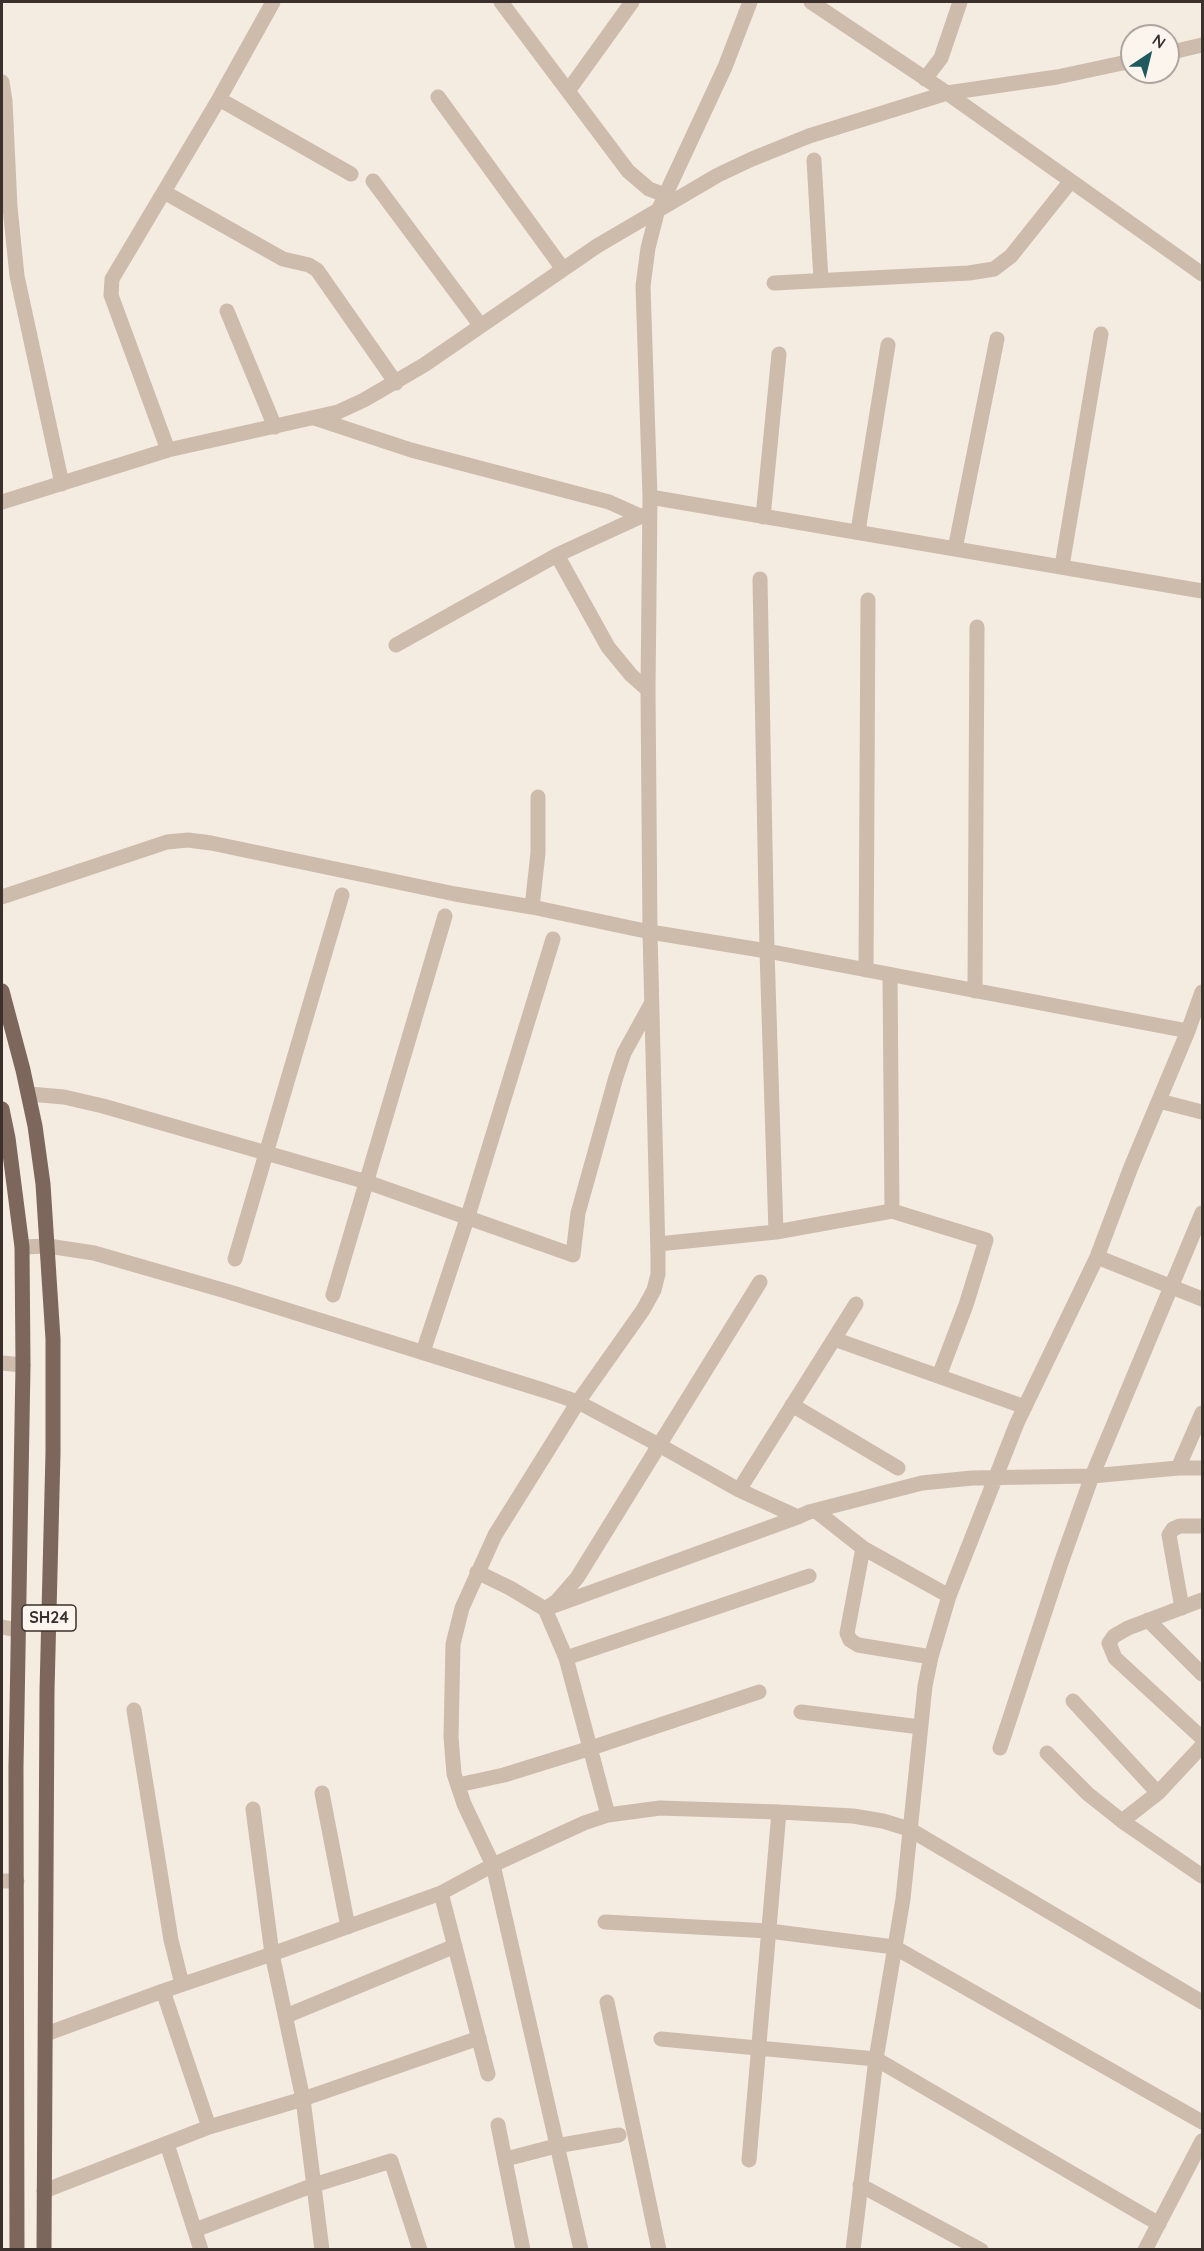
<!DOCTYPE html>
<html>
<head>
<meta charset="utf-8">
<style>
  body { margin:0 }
  #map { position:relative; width:1204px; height:2251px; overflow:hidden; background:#f4ebe1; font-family:Quicksand,sans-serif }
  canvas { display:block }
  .frame { position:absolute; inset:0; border:3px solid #3b302b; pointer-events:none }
  .north { position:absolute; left:1120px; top:24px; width:60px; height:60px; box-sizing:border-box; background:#fbf5ee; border:2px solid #aea6a0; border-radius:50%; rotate:35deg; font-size:16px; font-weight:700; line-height:24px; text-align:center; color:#3b302b }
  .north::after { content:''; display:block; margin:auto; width:21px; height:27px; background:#1f5a5e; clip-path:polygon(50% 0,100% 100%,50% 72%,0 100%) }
</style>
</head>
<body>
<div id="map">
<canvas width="1204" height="2251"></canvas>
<div class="frame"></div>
<div class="north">N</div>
</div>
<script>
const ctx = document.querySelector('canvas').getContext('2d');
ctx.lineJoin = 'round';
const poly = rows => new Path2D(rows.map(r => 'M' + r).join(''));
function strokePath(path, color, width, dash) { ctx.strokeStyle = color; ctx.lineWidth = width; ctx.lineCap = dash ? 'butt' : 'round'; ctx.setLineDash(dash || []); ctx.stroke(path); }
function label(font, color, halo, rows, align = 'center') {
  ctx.font = font + ' Quicksand,sans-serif'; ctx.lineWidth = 4.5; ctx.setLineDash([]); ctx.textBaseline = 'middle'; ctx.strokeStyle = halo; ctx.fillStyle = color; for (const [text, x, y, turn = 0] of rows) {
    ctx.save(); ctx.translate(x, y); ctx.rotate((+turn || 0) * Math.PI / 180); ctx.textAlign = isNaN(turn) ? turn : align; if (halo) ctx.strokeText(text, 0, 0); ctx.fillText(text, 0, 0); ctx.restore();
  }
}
const minor = poly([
  [501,2,628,171,649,189,665,195],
  [811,2,947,93,1202,274],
  [1168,53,1202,45],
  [925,79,941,58,960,2],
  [2,82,5,101,10,207,17,276,62,484],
  [568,91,632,2],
  [438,97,563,269],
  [219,99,351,174],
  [814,160,821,280],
  [373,181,481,326],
  [164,192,283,259,309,265,317,270,396,383],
  [774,283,969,273,994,269,1011,256,1070,182],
  [227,311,275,427],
  [314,418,411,450,609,502,638,515],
  [168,450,111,295,112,279,219,99,273,2],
  [650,497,1202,591],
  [2,502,168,450,338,412,364,400,424,365,597,246,718,175,752,159,809,136,947,93,1057,77,1132,61],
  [763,517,779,354],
  [858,531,888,345],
  [955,549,997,339],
  [557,555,608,647,631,675,648,690],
  [1062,566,1101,334],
  [760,579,767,951,776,1232],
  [396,645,557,555,644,515],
  [2,897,167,842,188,840,211,843,455,894,532,907,650,932,648,690,650,497,643,286,648,248,657,213,725,67,750,2],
  [532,907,538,853,538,797],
  [866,970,868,600],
  [890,975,892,1211],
  [975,991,977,627],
  [1188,1031,1202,992],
  [29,1094,64,1097,103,1106,367,1182,573,1255,578,1213,616,1077,624,1053,651,1004],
  [1159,1101,1202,1112],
  [658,1244,776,1232,892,1211,986,1240,966,1305,939,1376],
  [22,1247,48,1246,94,1253,226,1291,546,1391,578,1402,659,1445,739,1490,798,1517,809,1512,922,1483,972,1478,1092,1476,1178,1468,1202,1468],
  [1097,1257,1202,1299],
  [235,1259,342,895],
  [333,1295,445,916],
  [834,1339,1025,1407],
  [423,1352,468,1216,553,939],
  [2,1363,23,1365],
  [792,1405,898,1468],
  [1178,1468,1202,1413],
  [739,1490,856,1304],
  [816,1511,863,1548,949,1596],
  [863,1548,847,1633,850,1640,858,1645,931,1657],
  [477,1572,510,1588,545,1609,798,1517],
  [1202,1600,1128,1628,1114,1636,1109,1643,1115,1658,1202,1738],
  [1182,1608,1169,1535,1173,1529,1180,1526,1202,1526],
  [1148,1620,1202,1674],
  [2,1627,17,1630],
  [566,1658,809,1576],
  [1073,1701,1158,1793],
  [134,1710,171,1940,182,1984],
  [801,1712,920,1727],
  [1202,1746,1158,1793,1122,1821,1202,1876],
  [1000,1748,1061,1563,1092,1476,1202,1213],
  [1047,1753,1088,1794,1122,1821],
  [458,1785,504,1775,591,1748,759,1692],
  [322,1793,348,1927],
  [253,1809,272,1954,441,1893,493,1865,584,1823,608,1815,660,1808,779,1812,853,1816,883,1821,909,1829,1202,2002],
  [608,1815,566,1658,545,1609,557,1601,577,1578,760,1282],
  [2,1881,17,1881],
  [441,1893,488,2074],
  [605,1922,769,1931,894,1947,1202,2122],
  [163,1991,209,2127],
  [607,2002,659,2250],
  [286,2016,455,1946],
  [46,2034,163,1991,272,1954,303,2099,322,2250],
  [661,2039,876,2059,1159,2224],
  [498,2125,523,2250],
  [167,2144,201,2250],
  [506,2159,556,2146,619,2135],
  [749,2160,779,1812],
  [860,2185,981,2250],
  [44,2191,209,2127,303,2099,479,2038],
  [195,2230,314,2185,391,2161,420,2250],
  [581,2250,493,1865,464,1804,454,1774,451,1737,453,1644,462,1608,495,1535,578,1402,643,1310,654,1290,658,1274,658,1255,650,932,767,951,1188,1031,1131,1167,1097,1257,1017,1423,949,1596,931,1657,925,1686,903,1899,876,2059,853,2250],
  [1145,2250,1202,2141]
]);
const major = poly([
  [2,991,23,1070,35,1126,43,1184,53,1339,53,1453,47,1691,44,2250],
  [2,1109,8,1138,22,1247,23,1365,16,1767,17,2250]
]);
const shields = [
  [49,1618,54]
];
const shieldNames = [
  ["SH24",49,1618]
];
strokePath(minor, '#cdbbac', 15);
strokePath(major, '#7d675c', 15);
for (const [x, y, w] of shields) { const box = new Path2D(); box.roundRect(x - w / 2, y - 13, w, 26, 4.5); ctx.fillStyle = '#fbf5ee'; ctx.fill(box); strokePath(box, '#3b302b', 1.5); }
label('bold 16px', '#3b302b', null, shieldNames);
</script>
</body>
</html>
